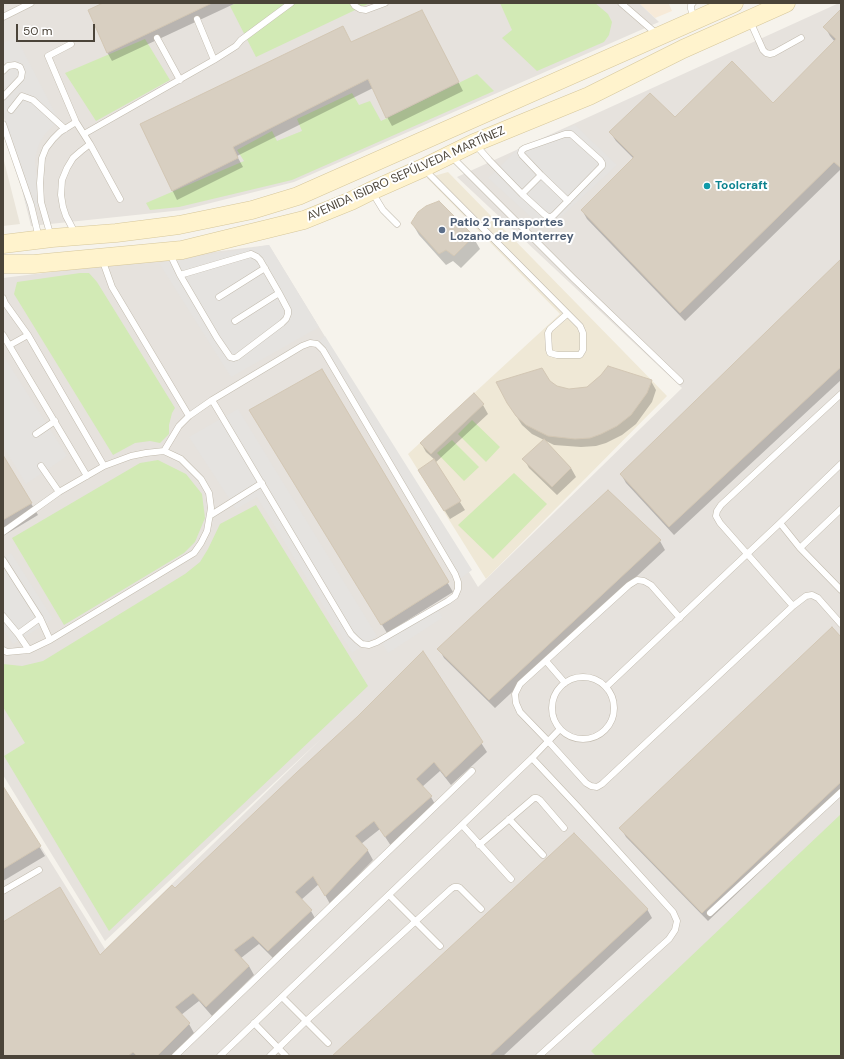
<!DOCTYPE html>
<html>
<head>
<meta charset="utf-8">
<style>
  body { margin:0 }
  #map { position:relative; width:844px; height:1059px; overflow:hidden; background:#f6f3ec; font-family:"DM Sans",sans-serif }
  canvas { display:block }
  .frame { position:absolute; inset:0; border:4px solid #4b4439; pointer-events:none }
  .scale { position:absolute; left:16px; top:24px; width:79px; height:18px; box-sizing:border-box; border:2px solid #4b4439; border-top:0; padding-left:5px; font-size:12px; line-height:14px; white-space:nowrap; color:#4b4439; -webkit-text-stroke:3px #fff; paint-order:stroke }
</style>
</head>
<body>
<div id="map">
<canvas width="844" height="1059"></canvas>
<div class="frame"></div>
<div class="scale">50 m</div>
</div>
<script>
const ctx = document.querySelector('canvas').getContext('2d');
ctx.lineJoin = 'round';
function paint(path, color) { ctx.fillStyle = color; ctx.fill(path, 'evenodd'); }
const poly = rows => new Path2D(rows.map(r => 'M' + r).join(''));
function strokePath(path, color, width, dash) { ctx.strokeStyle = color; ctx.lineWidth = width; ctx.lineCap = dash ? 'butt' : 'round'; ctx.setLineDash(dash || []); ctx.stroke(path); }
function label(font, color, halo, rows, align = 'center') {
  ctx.font = font + ' "DM Sans",sans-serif'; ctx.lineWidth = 4; ctx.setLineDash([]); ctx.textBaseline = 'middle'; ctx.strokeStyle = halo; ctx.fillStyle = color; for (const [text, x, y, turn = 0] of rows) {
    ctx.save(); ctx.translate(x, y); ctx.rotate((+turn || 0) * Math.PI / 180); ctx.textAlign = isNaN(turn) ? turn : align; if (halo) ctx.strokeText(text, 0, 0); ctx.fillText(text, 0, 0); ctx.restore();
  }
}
const residential = poly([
  [3,157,20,224,3,226]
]);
const commercial = poly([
  [639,3,670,3,669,4,672,11,655,18]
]);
const industrial = poly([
  [3,3,639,3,659,22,294,182,183,210,31,226,3,113],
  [839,3,841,3,841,1056,3,1056,3,786,105,949,321,739,105,941,3,775,3,278,269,245,478,587,682,388,457,177]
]);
const education = poly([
  [448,172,667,396,486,579,408,454,560,314,427,178]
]);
const green = poly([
  [236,3,370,3,256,57,230,6],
  [500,3,595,3,608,14,612,22,609,35,604,42,537,71,502,38,512,30],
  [145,39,170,80,96,121,65,73],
  [477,74,494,91,292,180,179,207,150,210,146,203,244,161,237,150,272,131,277,141,302,131,297,119,352,93,359,105,370,101,381,121],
  [80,273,89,273,97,282,175,408,172,413,169,425,169,434,160,443,150,441,135,443,113,455,14,294,17,282],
  [472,420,500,447,486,462,458,434],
  [452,440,479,467,464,481,437,453],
  [158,460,186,474,202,494,205,518,195,542,184,553,64,625,12,538,140,463],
  [514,473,547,504,493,559,458,525],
  [256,505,368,686,109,931,4,756,25,743,3,707,3,664,22,666,43,661,185,574,200,562,208,549,220,524],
  [841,814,841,1056,596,1056,591,1051]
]);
const parking = poly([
  [16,37,57,117,55,124,45,134,39,144,35,159,38,206,27,209,3,113,3,43],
  [575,125,617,165,550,227,541,226,488,178,518,149],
  [269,245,319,327,231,377,159,263],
  [325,336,472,570,461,578,319,341],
  [3,355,67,456,26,484,3,446],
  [238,409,377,636,352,653,257,497,236,509,189,437],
  [11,553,53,619,13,644,3,629,3,558],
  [438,609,442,618,388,653,382,643]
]);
const shadow = poly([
  [105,3,236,3,112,61,107,52],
  [841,11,841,171,840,170,685,321,587,219,582,210,634,159,616,141,610,132,675,119,773,104,835,42,830,36,825,27],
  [427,20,463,91,392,126,387,117,373,88,237,156,243,167,177,200,141,125,351,43],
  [438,202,473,237,480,249,461,268,453,261,446,265,419,235,412,223],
  [841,261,841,380,674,535,626,483,621,474],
  [322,370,453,592,387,633,255,419],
  [651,381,656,390,652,402,636,424,622,435,606,443,596,446,581,447,554,445,532,434,522,425,507,402,549,382,557,387,569,390],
  [483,405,488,414,435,463,465,510,450,519,425,479,435,460,426,452,421,443],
  [544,441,571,468,576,477,557,495,529,468,524,459],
  [3,457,38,515,3,536],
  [608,491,660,541,665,550,495,708,444,658,439,649],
  [841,639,841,795,708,921,626,837,621,828],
  [423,652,487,752,451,785,440,771,422,787,431,797,436,806,391,846,380,829,361,844,368,851,373,860,330,904,319,884,301,900,311,911,316,920,274,959,259,944,241,958,249,966,254,975,212,1016,199,1001,181,1015,189,1024,194,1033,171,1056,3,1056,3,924,100,956,175,890,358,717],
  [3,788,45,856,3,881],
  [647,909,652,918,503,1056,333,1056]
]);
const building = poly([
  [103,3,212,3,107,53,88,10,103,3],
  [841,9,841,168,834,162,680,313,581,210,634,157,609,132,650,93,675,117,732,61,773,103,836,39,823,27,841,9],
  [422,10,459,82,386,118,368,79,233,147,238,158,172,191,140,124,343,26,351,42,422,10],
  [439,201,474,236,454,256,446,250,439,254,411,223,418,212,426,206,439,201],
  [841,259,841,367,669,527,620,474,841,259],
  [608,366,652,380,647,393,631,415,617,426,601,434,590,438,575,439,548,436,526,425,516,416,507,403,496,382,542,368,550,381,557,386,569,389,587,387,601,375,608,366],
  [322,369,449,582,381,625,249,410,322,369],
  [474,393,484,404,431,454,420,443,474,393],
  [544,439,571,468,552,487,522,459,544,439],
  [3,455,32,503,3,520,3,455],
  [434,459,461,501,444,511,418,470,434,459],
  [608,490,661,540,489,700,437,649,608,490],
  [832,627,841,637,841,782,702,913,619,828,832,627],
  [423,651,483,742,446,777,434,762,416,779,432,796,385,837,374,821,355,836,368,850,325,896,313,876,295,892,312,910,268,951,253,936,234,950,249,966,206,1007,193,993,175,1007,190,1023,157,1056,137,1056,133,1052,128,1056,3,1056,3,922,60,887,100,955,172,885,175,888,296,773,357,717,423,651],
  [3,786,41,846,3,869,3,786],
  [574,833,648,909,489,1056,332,1056,574,833]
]);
const lane = poly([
  [353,3,355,6,360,9,366,10,385,3],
  [621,3,658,35],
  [693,3,691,5,691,9,694,18],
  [3,17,31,3],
  [197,19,214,60],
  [750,21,763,50,766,53,770,54,774,53,801,38],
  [157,38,180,80],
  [71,44,48,56,76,122,90,144,120,199],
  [3,71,8,66,15,65,20,67,22,72,21,78,3,97],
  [11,110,22,96,33,100,65,129],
  [3,124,31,205,39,238],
  [84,134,214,60,236,46,241,40,291,3],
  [475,144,489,160,522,194,544,214,548,217,551,217,554,215,599,169,602,166,602,163,600,160,571,134,565,134,525,148,522,150,521,153,522,155,541,175,568,201],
  [452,157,573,278,680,381],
  [425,170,580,326,583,333,583,350,580,355,557,355,550,353,549,350,548,333,550,329,567,314],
  [372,192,383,210,397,224],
  [522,194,541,175],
  [75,233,66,216,63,207,61,195,62,180,67,168,73,158,81,151,90,144],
  [51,237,41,202,40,183,42,158,46,148,53,139,60,132,76,122],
  [169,252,180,275],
  [251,254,257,257,260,260,279,293,288,310,288,314,286,319,282,323,237,357,234,358,230,357,217,338,180,275,251,254],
  [102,259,112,287,189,416],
  [219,297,265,268],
  [3,298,5,303,28,335,104,466],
  [235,321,279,293],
  [3,335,87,476],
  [10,345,28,335],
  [36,434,55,421],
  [164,451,179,426,189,416,212,400,302,346,310,343,317,344,323,350,455,574,458,582,458,589,455,596,448,601,377,642,369,645,362,644,357,640,351,634,212,400],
  [41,466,59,492],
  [211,515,262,483],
  [780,523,800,548,841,590],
  [3,532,59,492,104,466,131,456,146,453,164,451,181,459,201,479,209,493,211,508,207,531,201,543,194,553,50,640,29,650,7,652,3,650],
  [800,548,841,509],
  [3,560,40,618,50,640],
  [793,606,806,596,812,595,818,598,841,624],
  [3,616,18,634,29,650],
  [680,618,651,585,644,581,637,580,629,585,520,684,515,694,516,703,520,712,548,741,586,783,591,786,597,787,602,784,793,606,720,523,716,516,717,511,721,505,841,394],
  [18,634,40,618],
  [546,661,565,683],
  '552 708a31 31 0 1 1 62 0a31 31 0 1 1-62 0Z',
  [606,687,780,523,841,464],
  [532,758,578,807,673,912,677,921,675,930,669,939,539,1056],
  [509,819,543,855],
  [462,825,511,879],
  [479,845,534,798,537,798,540,800,564,828],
  [3,891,39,870],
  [389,895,440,946],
  [710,913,841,792],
  [282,997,328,1043],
  [254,1023,286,1056],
  [175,1056,472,771],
  [220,1056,532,758,560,729],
  [270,1056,306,1021,451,889,454,887,458,887,460,888,481,909]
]);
const secondary = poly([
  [3,244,52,238,116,233,179,225,252,210,298,196,734,3],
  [3,264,34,264,182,250,304,220,351,201,371,191,423,168,474,143,589,96,683,49,786,3]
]);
const markers = [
  [707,186,4,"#0f9aa8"],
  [442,230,4,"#5c6f8a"]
];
const streetNames = [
  ["AVENIDA ISIDRO SEPÚLVEDA MARTÍNEZ",406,174,-24]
];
const cultureNames = [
  ["Toolcraft",715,186]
];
const serviceNames = [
  ["Patio 2 Transportes",450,223],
  ["Lozano de Monterrey",450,237]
];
paint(residential, '#eae5da');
paint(commercial, '#f7ead8');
paint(industrial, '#e6e2dd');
paint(education, '#efe8d6');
paint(green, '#d2eab5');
paint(parking, '#e5e3e0');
paint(shadow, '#0003');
paint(building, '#d8cfc1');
strokePath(building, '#d3c7b4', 1);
strokePath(lane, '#c2bbae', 7);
strokePath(secondary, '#d6c79b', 19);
strokePath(lane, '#fff', 6);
strokePath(secondary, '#fff3cd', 18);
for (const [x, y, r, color] of markers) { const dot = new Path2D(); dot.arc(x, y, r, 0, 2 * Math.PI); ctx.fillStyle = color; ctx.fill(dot); strokePath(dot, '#fff', 1.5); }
label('12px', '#4b4439', '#fff', streetNames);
label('bold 12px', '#0d838f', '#fff', cultureNames, 'left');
label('bold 12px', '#4e5e75', '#fff', serviceNames, 'left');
</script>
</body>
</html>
